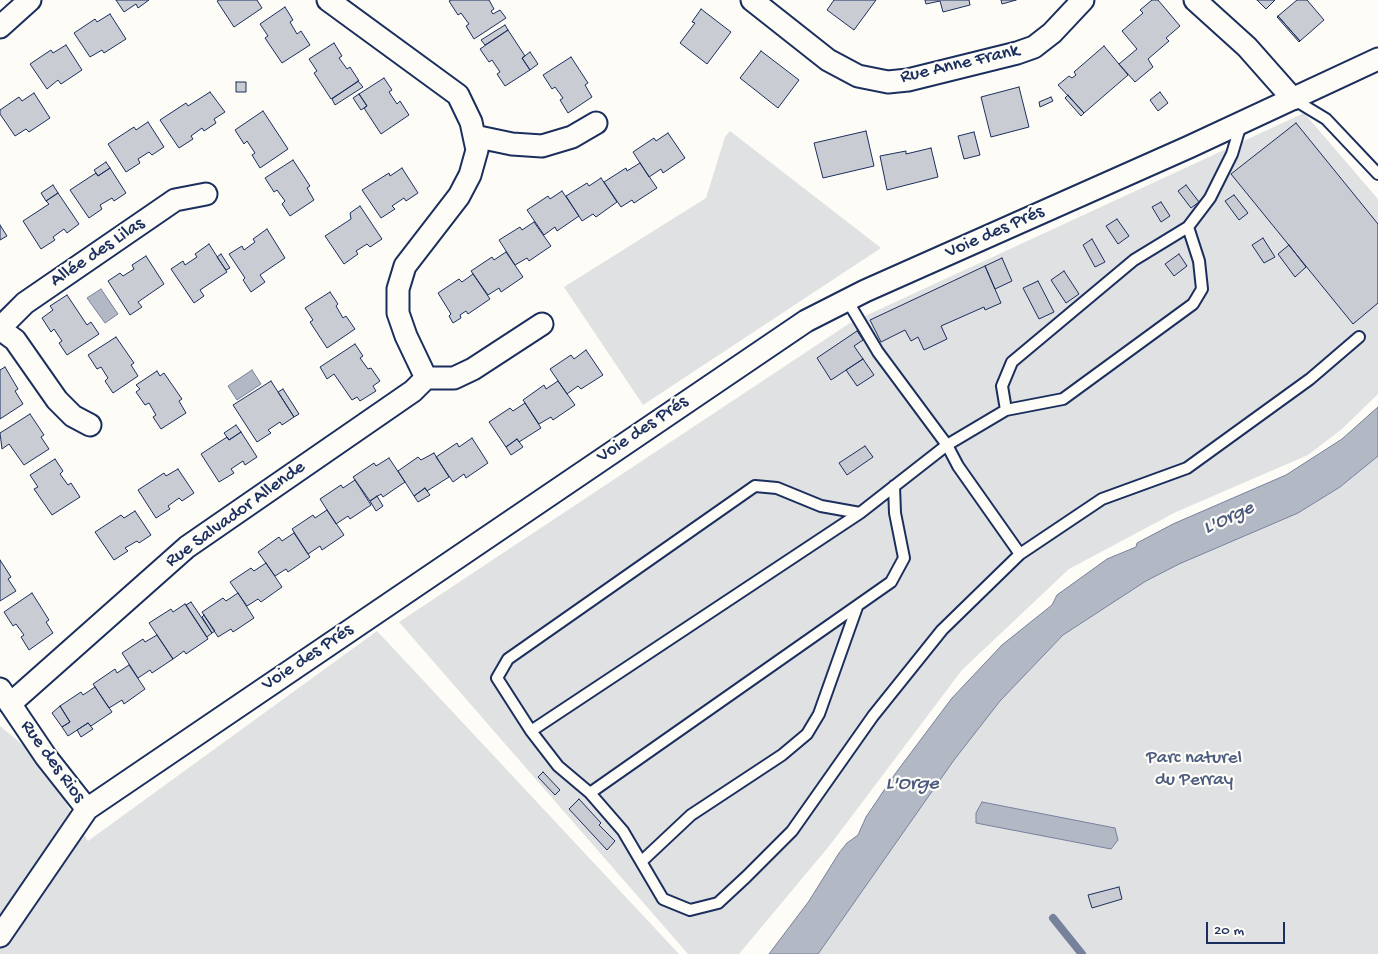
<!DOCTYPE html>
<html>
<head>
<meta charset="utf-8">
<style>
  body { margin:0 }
  #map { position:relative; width:1378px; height:954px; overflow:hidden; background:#fdfcf7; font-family:"Gochi Hand",sans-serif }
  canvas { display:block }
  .scale { position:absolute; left:1206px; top:922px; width:79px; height:22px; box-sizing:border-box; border:2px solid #1b2f5e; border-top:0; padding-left:6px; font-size:15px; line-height:18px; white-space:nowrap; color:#1b2f5e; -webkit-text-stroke:4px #fdfcf7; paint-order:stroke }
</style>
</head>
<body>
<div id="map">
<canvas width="1378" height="954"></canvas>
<div class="scale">20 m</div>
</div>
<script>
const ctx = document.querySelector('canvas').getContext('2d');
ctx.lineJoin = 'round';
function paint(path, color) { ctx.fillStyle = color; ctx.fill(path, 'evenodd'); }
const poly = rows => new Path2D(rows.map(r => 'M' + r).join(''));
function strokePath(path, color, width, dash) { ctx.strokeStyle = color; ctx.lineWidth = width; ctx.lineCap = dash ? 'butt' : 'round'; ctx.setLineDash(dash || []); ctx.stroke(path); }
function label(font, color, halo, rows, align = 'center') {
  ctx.font = font + ' "Gochi Hand",sans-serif'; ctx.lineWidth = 4.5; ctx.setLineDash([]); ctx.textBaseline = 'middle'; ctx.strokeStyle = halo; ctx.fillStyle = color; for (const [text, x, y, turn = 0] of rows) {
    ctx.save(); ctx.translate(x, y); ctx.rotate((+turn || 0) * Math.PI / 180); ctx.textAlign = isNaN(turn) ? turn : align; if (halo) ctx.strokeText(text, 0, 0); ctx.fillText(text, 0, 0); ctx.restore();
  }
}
const green = poly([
  [1304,113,1378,199,1378,394,1342,429,1308,455,1176,512,1069,569,962,670,830,845,739,954,688,954,399,622,850,323],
  [730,131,881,248,643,405,564,287,706,198,725,137],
  [1378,456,1378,954,818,954,954,760,1000,701,1063,635,1146,581,1179,564,1298,513,1340,487],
  [377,631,679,954,0,954,0,726,41,760,88,841]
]);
const water = poly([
  [101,289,118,314,105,323,87,298,101,289],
  [252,370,261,384,237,400,228,386,252,370],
  [1378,407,1378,456,1340,487,1298,513,1179,564,1146,581,1063,635,1000,701,954,760,818,954,769,954,809,901,839,853,847,843,858,835,866,817,895,774,952,698,1002,645,1052,605,1057,595,1107,559,1136,547,1137,543,1173,524,1286,475,1342,439,1378,407],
  [982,802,1115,828,1118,840,1111,849,976,823,976,813,982,802]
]);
const stream = poly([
  [1053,918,1082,954]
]);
const building = poly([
  [116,0,149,0,138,8,136,4,124,12,116,0],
  [219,0,257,0,262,8,234,27,217,1,219,0],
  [451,0,489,0,494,9,491,11,493,14,500,10,506,18,474,39,466,26,469,24,461,13,458,15,449,1,451,0],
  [834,0,876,0,854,30,827,10,834,0],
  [925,0,969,0,970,5,943,12,940,1,926,4,925,0],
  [1016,0,1002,4,1001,0,1016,0],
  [1152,0,1158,0,1180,26,1166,38,1169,41,1148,59,1153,67,1135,82,1119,64,1137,49,1122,31,1143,13,1140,10,1152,0],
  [1257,0,1275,0,1266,9,1257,0],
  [1297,0,1307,0,1324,20,1300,41,1278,16,1297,0],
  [285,7,293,20,290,22,297,34,301,31,310,45,282,63,265,38,268,36,260,24,285,7],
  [701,9,731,32,707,64,680,43,695,23,692,22,701,9],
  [110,14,126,39,104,53,102,50,90,57,74,33,95,19,97,22,110,14],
  [1278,16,1300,41,1299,42,1277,17,1278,16],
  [505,25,508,30,485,45,481,40,505,25],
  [508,30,525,56,522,58,530,70,505,86,497,74,500,72,492,60,489,62,480,49,508,30],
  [334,43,342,56,339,58,347,69,350,67,359,81,331,99,314,73,317,71,309,59,334,43],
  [66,45,82,70,61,84,58,80,47,89,30,64,51,50,53,53,66,45],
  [1104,46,1128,75,1084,113,1058,85,1069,76,1072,78,1076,75,1074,72,1104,46],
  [761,51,799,80,778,108,740,78,761,51],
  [530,52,538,64,530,70,522,58,530,52],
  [571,57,588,83,585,85,592,97,568,113,560,100,563,98,555,87,552,89,543,75,571,57],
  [384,78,392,90,389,92,397,104,400,101,409,115,381,134,364,108,367,106,359,94,384,78],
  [358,81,363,87,335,105,332,99,358,81],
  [236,82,246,82,246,92,236,92,236,82],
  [1019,87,1029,127,991,137,981,97,1019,87],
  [210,92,225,112,214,119,216,123,204,131,202,128,191,136,193,139,179,148,160,120,186,103,188,106,210,92],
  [1160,92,1168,103,1158,111,1150,100,1160,92],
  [34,93,50,118,29,132,26,129,15,136,0,114,0,110,19,97,22,101,34,93],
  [359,94,367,106,361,110,353,98,359,94],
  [1068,95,1084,113,1081,116,1065,98,1068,95],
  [1051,97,1053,101,1040,107,1039,102,1051,97],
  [263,111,288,149,260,168,252,155,255,153,247,141,244,144,235,130,263,111],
  [148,122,164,147,152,155,149,152,138,159,140,163,126,172,108,144,134,127,136,130,148,122],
  [1296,123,1378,224,1378,303,1353,324,1231,174,1296,123],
  [866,131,874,166,823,178,814,143,866,131],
  [974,132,980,155,964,159,958,136,974,132],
  [668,133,685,158,663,173,661,169,649,177,633,152,654,138,656,141,668,133],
  [931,148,938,177,887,190,880,156,906,151,906,154,931,148],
  [293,160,310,186,307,188,314,200,290,216,282,204,285,201,277,190,274,192,265,178,293,160],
  [106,162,110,168,98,176,94,170,106,162],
  [640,163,657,188,634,203,632,200,621,207,604,182,626,168,627,171,640,163],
  [110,168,126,193,114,201,112,198,100,205,102,209,89,218,70,190,96,173,98,176,110,168],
  [402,168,418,193,406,201,404,198,392,206,395,209,381,218,362,190,389,173,390,176,402,168],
  [601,178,617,202,596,217,593,214,582,221,566,196,587,183,589,186,601,178],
  [53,185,58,193,46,201,41,193,53,185],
  [1186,185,1199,202,1191,208,1178,191,1186,185],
  [562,191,579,216,557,231,555,227,544,235,527,210,548,196,550,199,562,191],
  [58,193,79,224,67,233,64,229,53,237,55,240,41,249,23,221,49,204,46,201,58,193],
  [1234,195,1248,213,1239,220,1225,201,1234,195],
  [1161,202,1170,216,1161,222,1152,207,1161,202],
  [360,206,382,239,370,247,367,244,356,251,358,254,344,264,325,236,351,219,350,213,360,206],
  [1117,219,1129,236,1118,244,1106,226,1117,219],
  [534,222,551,246,529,261,527,258,515,265,499,240,520,227,522,230,534,222],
  [0,225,7,236,0,240,0,225],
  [267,229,285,258,260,275,265,282,251,292,243,280,245,278,229,254,242,246,244,250,255,242,253,239,267,229],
  [1263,238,1275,257,1264,263,1252,245,1263,238],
  [1092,239,1105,262,1095,267,1083,245,1092,239],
  [209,244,227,272,200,290,204,296,194,303,171,269,183,261,185,265,197,257,195,254,209,244],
  [1289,245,1306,267,1295,277,1278,254,1289,245],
  [506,252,523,277,501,292,499,288,488,295,471,271,492,257,494,260,506,252],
  [221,254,230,268,226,270,217,257,221,254],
  [1179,254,1187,266,1174,276,1165,264,1179,254],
  [146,256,164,284,138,302,142,307,130,315,108,281,120,273,123,276,134,269,132,265,146,256],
  [1002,258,1012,281,995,289,985,266,1002,258],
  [985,266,1001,303,985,310,984,307,941,326,947,339,924,350,918,337,911,341,905,330,881,342,870,320,985,266],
  [1064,271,1079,294,1066,303,1051,280,1064,271],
  [473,274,490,299,468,314,466,311,460,315,461,318,453,323,449,316,451,314,438,293,459,279,462,282,473,274],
  [1038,281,1054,312,1039,319,1023,288,1038,281],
  [330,292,338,304,336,306,343,318,346,316,355,329,327,348,310,322,313,320,305,308,330,292],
  [67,295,87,325,91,322,99,334,67,355,59,343,62,341,54,329,51,332,42,318,53,310,50,306,67,295],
  [857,331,863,340,854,346,863,359,831,380,817,358,857,331],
  [116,337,134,363,131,365,138,376,113,393,105,381,108,378,101,367,97,369,88,355,116,337],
  [355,344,363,356,360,358,368,369,371,368,380,381,373,386,376,391,360,401,357,397,352,400,334,374,327,379,320,367,355,344],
  [586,350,603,375,581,389,578,386,567,394,550,369,571,355,574,359,586,350],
  [863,359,874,375,857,386,846,370,863,359],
  [5,367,18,389,15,391,23,404,0,419,0,370,5,367],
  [157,371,160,376,164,373,182,399,179,401,186,413,161,429,153,417,156,415,149,403,145,405,136,392,140,389,136,385,157,371],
  [271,381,294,417,282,425,280,422,268,430,271,433,257,442,233,405,271,381],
  [558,381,575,405,553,420,551,417,539,424,523,400,544,385,546,389,558,381],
  [283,389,299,414,294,417,278,392,283,389],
  [525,403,541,428,519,442,517,439,506,447,489,422,510,408,513,411,525,403],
  [30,414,44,435,41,437,49,449,24,465,9,444,2,449,0,433,30,414],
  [236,425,241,432,229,440,224,433,236,425],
  [241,432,257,457,245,465,243,461,231,469,234,473,219,482,201,454,227,437,229,440,241,432],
  [472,438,488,463,466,478,464,474,453,482,436,457,457,443,459,447,472,438],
  [517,439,523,447,511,455,506,447,517,439],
  [865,446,873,457,847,475,839,463,865,446],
  [434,453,449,477,427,491,425,488,414,496,398,471,418,457,421,460,434,453],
  [389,458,405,482,383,497,381,494,370,501,353,477,374,463,376,466,389,458],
  [55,459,63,471,60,474,68,485,71,483,80,497,52,515,34,489,38,487,30,475,55,459],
  [178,469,194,493,182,501,179,498,168,506,170,509,156,518,138,490,164,473,166,476,178,469],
  [355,480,371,505,350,519,348,516,336,524,320,499,341,485,343,488,355,480],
  [425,488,430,495,418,502,414,496,425,488],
  [377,496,383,506,376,511,370,501,377,496],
  [327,510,344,535,322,550,320,546,308,554,292,529,313,515,315,518,327,510],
  [135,511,151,535,139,543,137,541,125,548,128,551,114,560,95,532,121,515,124,518,135,511],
  [294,533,310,557,288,572,286,569,275,576,258,552,279,537,282,541,294,533],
  [0,560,11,577,8,579,16,591,0,601,0,560],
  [266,563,282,587,261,602,258,599,247,606,230,582,251,568,254,571,266,563],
  [32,593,49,620,46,622,53,633,29,650,21,637,24,635,16,624,13,626,4,612,32,593],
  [238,593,254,618,233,632,231,629,218,637,202,612,223,598,226,601,238,593],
  [191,602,212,633,207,637,186,605,191,602],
  [185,604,208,639,186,654,184,651,173,659,149,623,171,609,173,612,185,604],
  [204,615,215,631,212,633,202,617,204,615],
  [157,635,173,659,152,673,150,670,138,678,122,653,143,639,145,642,157,635],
  [129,665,145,689,124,704,122,700,109,708,93,684,115,669,117,673,129,665],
  [95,687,112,712,91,726,88,723,68,736,62,727,70,722,60,706,81,692,83,695,95,687],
  [60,706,70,722,62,727,52,713,60,706],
  [88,723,93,729,81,737,77,730,88,723],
  [543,772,560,790,555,795,538,777,543,772],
  [579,799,601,823,599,825,615,841,607,850,569,809,579,799],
  [1119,887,1122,899,1092,908,1088,895,1119,887]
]);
const lane = poly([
  [1293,99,1326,119,1378,174],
  [847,300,878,352,947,445,958,466,1020,554],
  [1006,410,1063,399,1193,304,1202,289,1199,261,1188,227],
  [860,513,821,506,777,488,755,486,508,659,497,678,531,731,558,766,590,793,623,831,663,899,690,910,718,903,746,877,792,831,873,716,942,630,1020,554,1102,499,1187,468,1310,379,1359,337],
  [531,731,860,513,947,445,1006,410,1002,386,1012,362,1134,260,1188,227,1210,198,1232,154,1241,124],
  [590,793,891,582,904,558,895,513,894,486],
  [642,861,691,815,782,755,807,734,819,714,857,607]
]);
const street = poly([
  [752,0,828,60,858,76,888,82,908,80,1017,53,1034,47,1052,33,1083,0],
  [1195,0,1247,47,1293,99],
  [0,27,30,0],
  [474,136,512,144,542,146,572,137,596,123],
  [0,328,25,303,175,200,206,194],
  [0,329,15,340,57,400,73,416,90,425],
  [426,378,454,378,473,369,542,324],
  [0,689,46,757,87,809],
  [10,704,187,547,413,391,426,378,406,336,398,313,398,289,405,266,459,196,470,175,477,150,471,122,458,95,328,0],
  [0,936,87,809,806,321,865,291,1189,147,1378,59]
]);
const streetNames = [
  ["Rue Anne Frank",960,65,-13],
  ["Voie des Prés",995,233,-24],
  ["Allée des Lilas",98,253,-34],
  ["Voie des Prés",643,430,-34],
  ["Rue Salvador Allende",236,515,-36],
  ["Voie des Prés",308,658,-34],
  ["Rue des Rios",52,762,54]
];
const parkNames = [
  ["Parc naturel",1194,759],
  ["du Perray",1194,781]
];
const waterNames = [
  ["L'Orge",1229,519,-25],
  ["L'Orge",912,785]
];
paint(green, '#e0e1e3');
paint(water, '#b3b8c5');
strokePath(water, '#76819c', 1);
strokePath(stream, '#76819c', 8);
paint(building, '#c9ccd3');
strokePath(building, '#1b2f5e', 1);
strokePath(lane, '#1b2f5e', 14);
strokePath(street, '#1b2f5e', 25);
strokePath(lane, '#fdfcf7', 10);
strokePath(street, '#fdfcf7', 21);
label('19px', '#1b2f5e', '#fdfcf7', streetNames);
label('19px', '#4c5c7f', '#fdfcf7', parkNames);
label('italic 20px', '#49587d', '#fdfcf7', waterNames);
</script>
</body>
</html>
